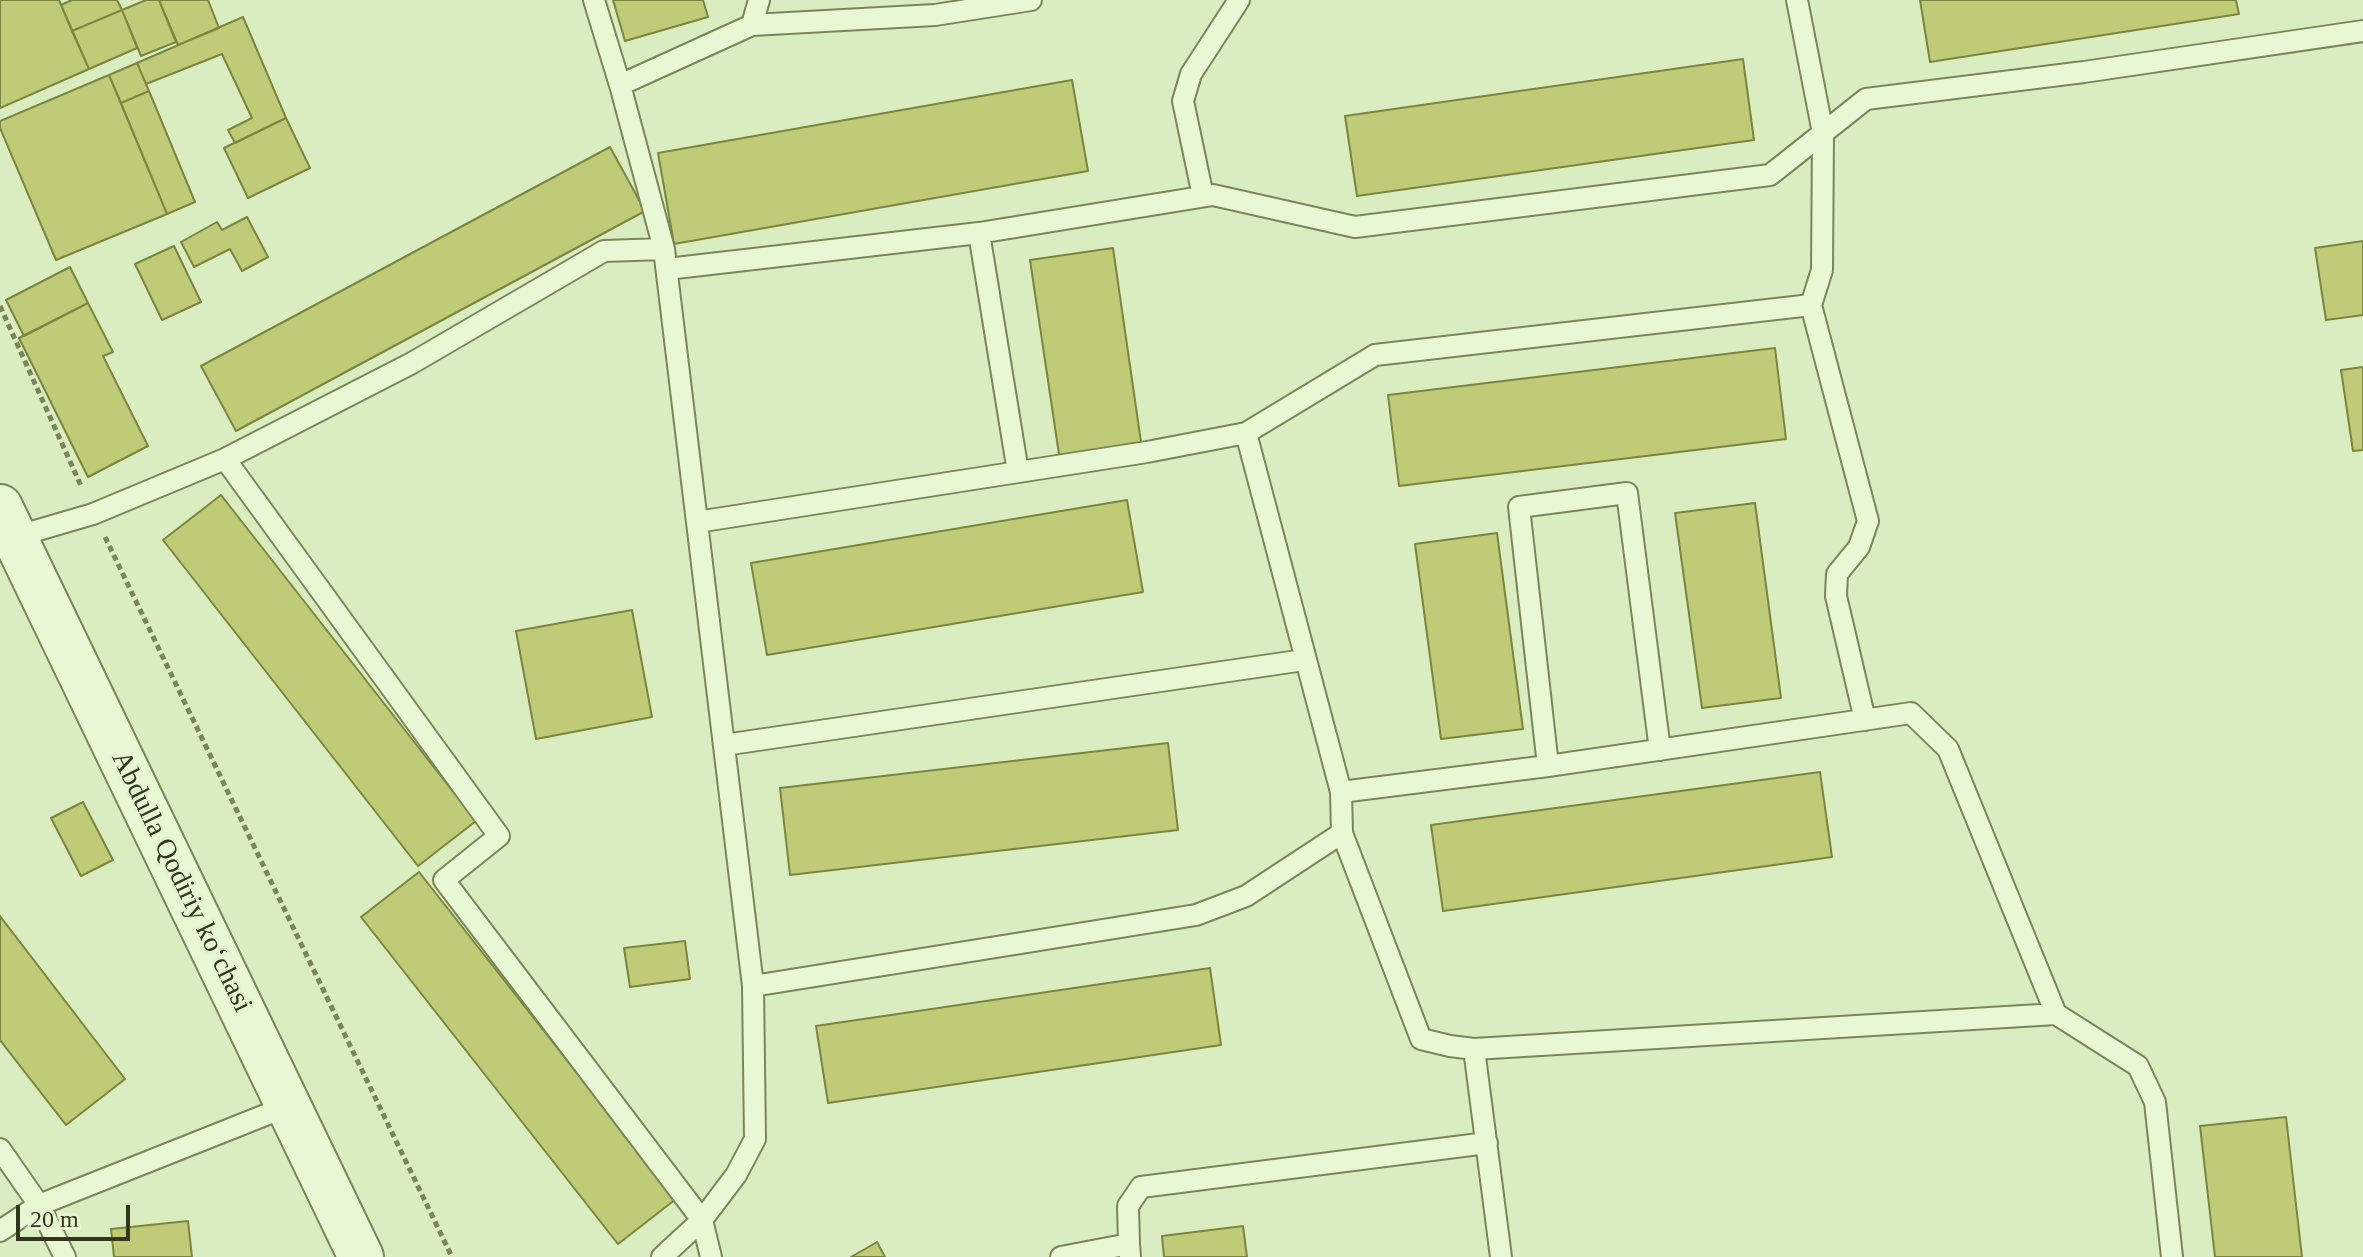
<!DOCTYPE html>
<html>
<head>
<meta charset="utf-8">
<style>
  body { margin:0 }
  #map { position:relative; width:2363px; height:1257px; overflow:hidden; background:#daedc1; font-family:"Times New Roman",serif }
  canvas { display:block }
  .scale { position:absolute; left:16px; top:1205px; width:114px; height:36px; box-sizing:border-box; border:4px solid #31361d; border-top:0; padding-left:10px; font-size:24px; line-height:28px; white-space:nowrap; color:#31361d; -webkit-text-stroke:6px #e5f5d1; paint-order:stroke }
</style>
</head>
<body>
<div id="map">
<canvas width="2363" height="1257"></canvas>
<div class="scale">20 m</div>
</div>
<script>
const ctx = document.querySelector('canvas').getContext('2d');
ctx.lineJoin = 'round';
function paint(path, color) { ctx.fillStyle = color; ctx.fill(path, 'evenodd'); }
const poly = rows => new Path2D(rows.map(r => 'M' + r).join(''));
function strokePath(path, color, width, dash) { ctx.strokeStyle = color; ctx.lineWidth = width; ctx.lineCap = dash ? 'butt' : 'round'; ctx.setLineDash(dash || []); ctx.stroke(path); }
function label(font, color, halo, rows, align = 'center') {
  ctx.font = font + ' "Times New Roman",serif'; ctx.lineWidth = 6; ctx.setLineDash([]); ctx.textBaseline = 'middle'; ctx.strokeStyle = halo; ctx.fillStyle = color; for (const [text, x, y, turn = 0] of rows) {
    ctx.save(); ctx.translate(x, y); ctx.rotate((+turn || 0) * Math.PI / 180); ctx.textAlign = isNaN(turn) ? turn : align; if (halo) ctx.strokeText(text, 0, 0); ctx.fillText(text, 0, 0); ctx.restore();
  }
}
const building = poly([
  [0,0,59,0,89,69,0,108,0,0],
  [72,0,117,0,122,10,72,31,61,5,72,0],
  [146,0,159,0,176,42,141,56,122,10,146,0],
  [159,0,208,0,219,28,178,45,159,0],
  [613,0,703,0,708,17,625,41,613,0],
  [1920,0,2236,0,2239,14,1930,62,1920,0],
  [122,10,137,48,89,69,72,31,122,10],
  [243,17,286,118,235,143,228,130,252,118,222,54,146,84,137,63,243,17],
  [1743,59,1754,140,1357,196,1345,116,1743,59],
  [137,63,149,91,121,103,109,75,137,63],
  [109,75,167,214,56,260,0,128,0,121,109,75],
  [1072,80,1088,171,674,244,658,153,1072,80],
  [149,91,195,202,167,214,121,103,149,91],
  [286,118,310,168,248,198,224,148,286,118],
  [610,147,645,211,236,431,201,366,610,147],
  [247,217,268,257,242,271,230,249,194,267,181,242,217,222,222,230,247,217],
  [2363,241,2363,315,2326,320,2315,248,2363,241],
  [174,246,201,302,162,320,135,264,174,246],
  [1113,248,1142,449,1060,461,1030,260,1113,248],
  [70,267,88,303,24,336,6,300,70,267],
  [88,303,113,352,103,356,148,446,88,477,19,338,88,303],
  [1775,348,1786,439,1399,486,1388,395,1775,348],
  [2363,367,2363,450,2353,451,2341,370,2363,367],
  [221,495,476,821,418,866,163,540,221,495],
  [1127,500,1143,592,767,655,751,563,1127,500],
  [1755,503,1781,698,1702,708,1675,513,1755,503],
  [1497,533,1523,729,1441,739,1415,544,1497,533],
  [632,610,652,717,536,739,516,631,632,610],
  [1168,743,1178,830,790,875,780,788,1168,743],
  [1820,772,1832,857,1443,911,1431,825,1820,772],
  [83,802,113,860,81,876,51,818,83,802],
  [419,872,676,1199,618,1244,361,917,419,872],
  [0,916,125,1079,66,1125,0,1040,0,916],
  [685,941,690,979,630,987,624,948,685,941],
  [1210,968,1221,1045,828,1103,816,1026,1210,968],
  [2286,1117,2302,1257,2215,1257,2200,1126,2286,1117],
  [188,1221,192,1257,114,1257,111,1229,188,1221],
  [1243,1226,1247,1257,1164,1257,1162,1236,1243,1226],
  [877,1242,885,1257,851,1257,877,1242]
]);
const path = poly([
  [0,306,82,488],
  [105,537,452,1257]
]);
const service = poly([
  [594,0,620,85],
  [1797,0,1823,133,1822,270,1811,305,1868,521,1859,547,1837,574,1836,596,1865,720],
  [752,25,935,15,1031,0],
  [1203,196,1183,101,1191,74,1239,0],
  [979,233,1213,195,1355,227,1770,175,1866,99,2084,72,2363,31],
  [667,269,979,233,1018,472],
  [1246,433,1375,355,1811,305],
  [225,459,412,363,604,251,664,249],
  [697,522,1147,452,1246,433,1341,792,1342,833,1421,1039,1450,1046,1474,1049,1501,1257],
  [11,538,93,514,225,459,499,836,444,880,702,1220,711,1257],
  [724,745,1304,660],
  [1548,766,1519,507,1627,493,1660,750],
  [1341,792,1548,766,1911,713,1948,749,2056,1014],
  [753,986,1196,915,1246,896,1342,833],
  [1474,1049,2056,1014,2138,1066,2155,1102,2172,1257],
  [0,1149,39,1205,65,1257],
  [0,1231,39,1205,288,1106],
  [1129,1244,1128,1206,1141,1187,1487,1143],
  [662,1257,702,1220,736,1175,755,1139,753,986,664,249,620,85,752,25,759,0],
  [1061,1257,1129,1244,1130,1257]
]);
const tertiary = poly([
  [0,507,361,1257]
]);
const streetNames = [
  ["Abdulla Qodiriy koʻchasi",181,882,64]
];
paint(building, '#bfcb77');
strokePath(building, '#7c853f', 2);
strokePath(service, '#7a8659', 24);
strokePath(tertiary, '#7a8659', 48);
strokePath(path, '#7a8659', 5, [6, 4]);
strokePath(service, '#e9f8d4', 20);
strokePath(tertiary, '#e9f8d4', 44);
label('28px', '#31361d', '#e5f5d1', streetNames);
</script>
</body>
</html>
